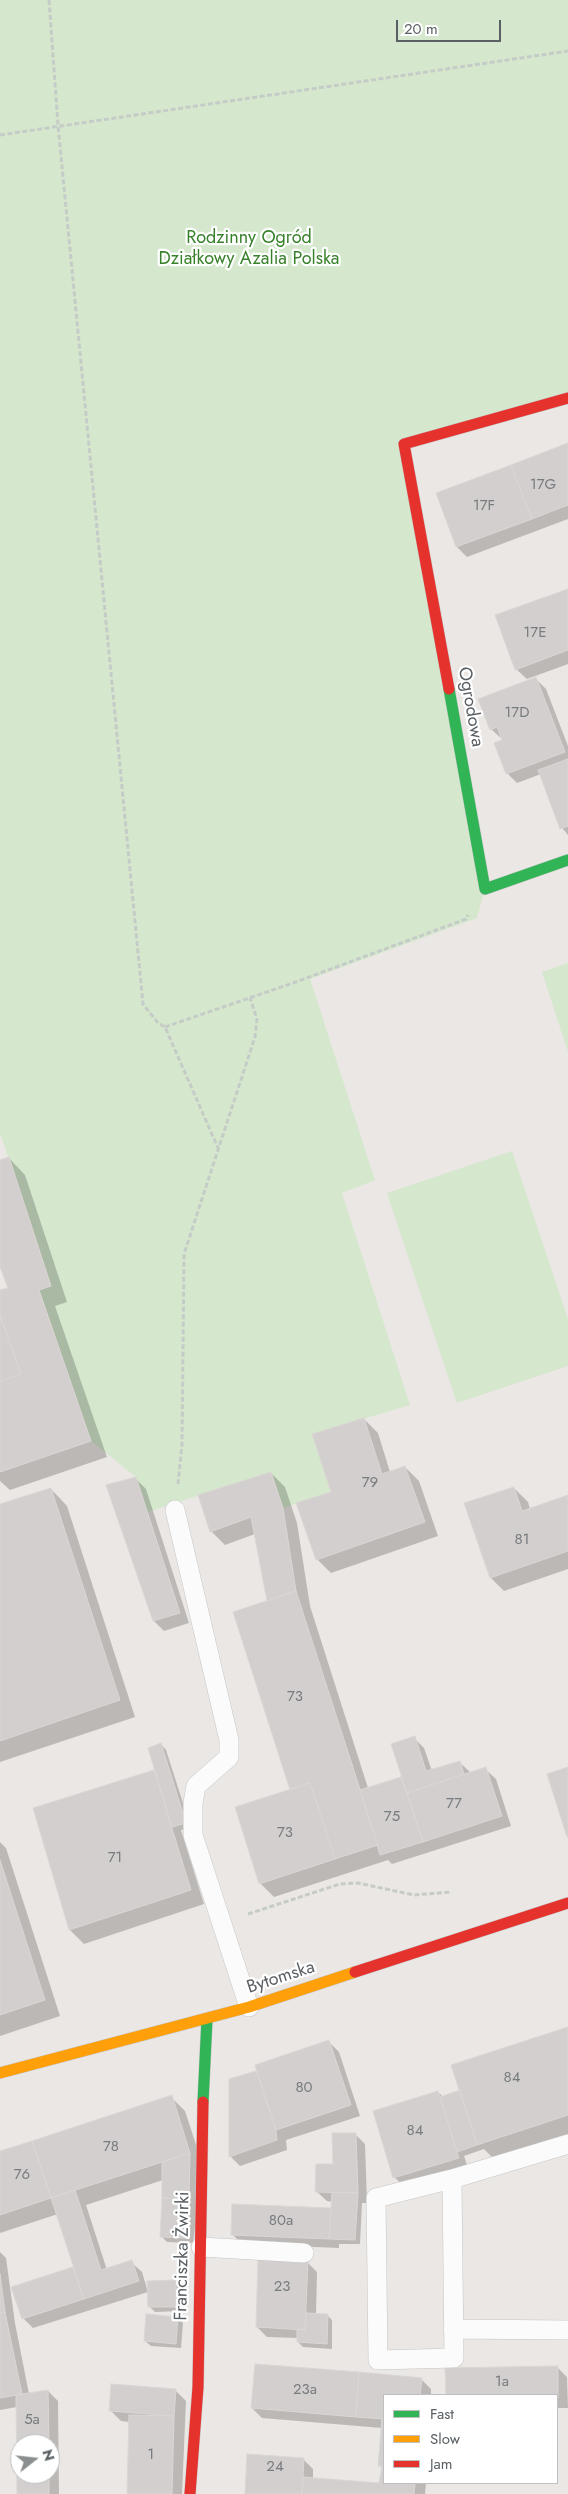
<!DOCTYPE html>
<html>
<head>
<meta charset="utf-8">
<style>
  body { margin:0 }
  #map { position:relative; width:568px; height:2494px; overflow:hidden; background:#eae7e4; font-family:Jost,sans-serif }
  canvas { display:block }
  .legend { position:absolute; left:383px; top:2394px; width:175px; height:90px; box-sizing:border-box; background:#fff; border:1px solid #bdbfc1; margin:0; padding:6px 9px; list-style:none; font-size:15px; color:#595f63 }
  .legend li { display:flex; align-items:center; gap:10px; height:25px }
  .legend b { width:25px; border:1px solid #bdbfc1 }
  .north { position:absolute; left:10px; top:2434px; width:50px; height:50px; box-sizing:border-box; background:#fff; border:1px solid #bdbfc1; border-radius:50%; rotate:74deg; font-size:14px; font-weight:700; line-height:20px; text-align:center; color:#595f63 }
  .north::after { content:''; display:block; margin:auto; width:18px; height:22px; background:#8c8f90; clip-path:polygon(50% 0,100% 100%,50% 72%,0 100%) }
  .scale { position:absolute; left:396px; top:20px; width:105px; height:22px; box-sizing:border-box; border:2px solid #595f63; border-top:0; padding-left:6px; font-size:15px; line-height:18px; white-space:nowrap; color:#595f63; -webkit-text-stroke:4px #fff; paint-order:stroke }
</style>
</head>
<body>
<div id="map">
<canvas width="568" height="2494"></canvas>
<ul class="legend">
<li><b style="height:6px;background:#30b455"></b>Fast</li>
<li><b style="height:6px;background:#ff9f0a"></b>Slow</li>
<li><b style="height:6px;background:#e5322d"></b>Jam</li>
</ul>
<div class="north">N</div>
<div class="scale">20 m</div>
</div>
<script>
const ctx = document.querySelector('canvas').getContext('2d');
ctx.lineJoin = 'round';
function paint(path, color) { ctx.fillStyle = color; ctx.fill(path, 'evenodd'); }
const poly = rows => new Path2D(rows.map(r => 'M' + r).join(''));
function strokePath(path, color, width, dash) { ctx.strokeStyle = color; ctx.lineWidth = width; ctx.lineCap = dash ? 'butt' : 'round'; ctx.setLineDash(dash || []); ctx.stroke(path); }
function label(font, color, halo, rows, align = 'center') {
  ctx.font = font + ' Jost,sans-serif'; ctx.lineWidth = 4.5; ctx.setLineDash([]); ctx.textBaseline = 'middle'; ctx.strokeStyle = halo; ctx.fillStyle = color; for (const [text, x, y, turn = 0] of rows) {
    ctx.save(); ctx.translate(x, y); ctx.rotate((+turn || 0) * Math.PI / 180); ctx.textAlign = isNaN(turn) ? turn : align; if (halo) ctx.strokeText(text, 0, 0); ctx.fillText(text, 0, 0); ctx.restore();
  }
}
const green = poly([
  [0,0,568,0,568,398,404,445,485,889,477,918,310,979,375,1180,342,1193,410,1405,313,1434,331,1492,283,1508,271,1472,148,1512,136,1477,91,1441,39,1290,51,1286,0,1133],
  [568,963,568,1052,542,972],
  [512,1151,568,1319,568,1366,457,1403,387,1193]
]);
const shadow = poly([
  [568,444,568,519,467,557,457,547,437,494],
  [568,590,568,664,527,679,516,669],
  [536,679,546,689,568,746,568,835,562,828,541,774,517,783,507,773,504,741,491,729],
  [9,1158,25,1175,67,1302,55,1306,107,1457,10,1490,0,1481,0,1290,9,1289,0,1263,0,1161],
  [364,1419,378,1433,390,1472,405,1467,419,1481,438,1536,331,1573,317,1559,332,1492],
  [271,1473,285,1487,297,1523,310,1606,368,1788,403,1777,414,1738,424,1748,432,1771,459,1762,470,1772,485,1769,496,1779,511,1826,392,1864,388,1860,274,1897,260,1883,291,1790,268,1602,255,1534,225,1545,211,1531],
  [136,1479,146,1489,189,1623,164,1631,154,1621,108,1486],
  [514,1488,528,1502,530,1509,568,1496,568,1569,504,1591,491,1578],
  [51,1489,67,1506,135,1717,0,1762,0,1505],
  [161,1744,166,1750,191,1828,181,1830,204,1904,84,1944,70,1930,34,1809,154,1772,158,1775],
  [0,1842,6,1848,60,2016,0,2036],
  [568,2028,568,2137,495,2160,484,2149,464,2156,468,2168,405,2187,394,2177,438,2092,443,2097,461,2091],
  [329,2042,339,2052,360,2116,286,2140,287,2150,240,2166,230,2156,230,2080,258,2072],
  [171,2097,185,2111,203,2166,193,2243,167,2242,162,2237,163,2180,86,2205,107,2270,131,2262,142,2272,148,2292,33,2328,23,2318,13,2287,75,2268,58,2214,0,2233,0,2153],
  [355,2134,365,2144,367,2203,362,2203,360,2244,339,2244,339,2248,242,2244,232,2234,332,2209,333,2202,327,2201,316,2191],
  [0,2252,6,2258,15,2323,29,2394,48,2391,58,2401,59,2494,18,2494,17,2407,0,2410],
  [20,2444,50,2444,50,2474,20,2474],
  [307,2262,317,2272,316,2315,327,2315,332,2320,332,2349,303,2347,298,2342,298,2338,267,2337,257,2327],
  [175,2281,180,2287,181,2311,155,2312,150,2307],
  [178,2318,183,2323,181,2348,151,2346,145,2341],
  [557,2367,567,2377,568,2408,557,2408,557,2395,447,2395,447,2369],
  [421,2379,431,2389,431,2395,384,2395,384,2483,426,2483,425,2494,246,2494,303,2459,313,2469,313,2479,380,2485,383,2469,379,2465,382,2428,262,2418,252,2408],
  [176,2391,186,2401,182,2494,129,2494,130,2422,121,2421,111,2411]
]);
const building = poly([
  [568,443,568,505,532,519,511,465,568,443],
  [511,465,532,519,456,547,436,493,511,465],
  [568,589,568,650,515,670,495,615,568,589],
  [536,677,565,752,506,774,494,743,502,740,497,727,490,730,478,699,536,677],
  [568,759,568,826,560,829,538,770,568,759],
  [9,1157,51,1286,39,1290,91,1441,0,1472,0,1381,21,1374,0,1315,0,1290,8,1288,0,1267,0,1160,9,1157],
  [0,1315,21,1374,0,1381,0,1315],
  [364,1418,382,1474,405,1466,425,1522,316,1560,296,1503,331,1492,312,1434,364,1418],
  [271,1472,283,1508,296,1591,267,1601,251,1517,210,1532,198,1495,271,1472],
  [136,1477,180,1613,153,1621,106,1485,136,1477],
  [514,1487,522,1511,568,1495,568,1551,490,1578,464,1503,514,1487],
  [51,1488,120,1700,0,1741,0,1504,51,1488],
  [296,1591,378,1845,335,1859,310,1783,290,1790,233,1612,296,1591],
  [415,1736,426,1771,460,1761,464,1774,407,1793,391,1744,415,1736],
  [161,1743,186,1823,172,1827,148,1748,161,1743],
  [486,1767,502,1816,423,1842,407,1793,486,1767],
  [568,1767,568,1837,567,1837,547,1774,568,1767],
  [154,1770,191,1890,69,1930,33,1808,154,1770],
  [401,1777,423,1842,380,1855,360,1790,401,1777],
  [310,1783,335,1859,259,1884,235,1807,310,1783],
  [0,1860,45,2000,0,2015,0,1860],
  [568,2027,568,2115,477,2145,451,2065,568,2027],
  [329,2040,351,2105,276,2130,255,2065,329,2040],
  [256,2071,276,2130,277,2140,229,2157,229,2079,256,2071],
  [460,2090,477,2145,457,2152,440,2097,460,2090],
  [438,2091,459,2158,393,2178,373,2111,438,2091],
  [172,2095,190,2153,51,2198,32,2141,172,2095],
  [332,2133,356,2133,358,2193,315,2192,316,2164,333,2164,332,2133],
  [32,2141,51,2198,0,2215,0,2151,32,2141],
  [190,2153,189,2199,162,2198,162,2162,190,2153],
  [75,2190,101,2270,132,2260,139,2281,84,2299,51,2198,75,2190],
  [332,2192,358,2193,355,2240,329,2239,332,2192],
  [162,2198,189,2199,188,2238,160,2237,162,2198],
  [232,2204,331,2208,329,2239,231,2235,232,2204],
  [258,2259,308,2260,305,2330,256,2327,258,2259],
  [73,2267,84,2299,22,2319,11,2287,73,2267],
  [0,2274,5,2312,0,2313,0,2274],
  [176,2280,176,2307,148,2307,147,2281,176,2280],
  [5,2312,22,2394,0,2398,0,2313,5,2312],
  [306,2313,328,2314,327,2344,297,2342,297,2329,305,2330,306,2313],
  [146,2314,178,2317,176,2344,144,2341,146,2314],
  [255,2364,359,2372,356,2417,251,2408,255,2364],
  [558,2366,558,2398,557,2395,446,2395,445,2368,558,2366],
  [359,2372,422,2378,420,2395,384,2395,384,2419,356,2417,359,2372],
  [111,2384,176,2389,174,2416,109,2411,111,2384],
  [48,2390,49,2444,20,2444,20,2474,49,2474,49,2494,17,2494,16,2395,48,2390],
  [129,2415,174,2416,172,2494,127,2494,129,2415],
  [382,2419,384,2419,384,2466,378,2466,382,2419],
  [247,2454,304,2458,302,2494,245,2494,247,2454],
  [382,2466,384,2466,384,2483,415,2483,414,2494,302,2494,303,2477,379,2483,382,2466]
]);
const path = poly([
  [49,0,58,125,143,1004,158,1023,165,1027,218,1148],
  [0,135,568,51],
  [165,1027,293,983,466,919,468,915],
  [178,1484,182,1444,184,1254,255,1037,257,1019,250,998],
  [248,1914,340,1884,358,1883,414,1895,451,1892]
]);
const lane = poly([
  [175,1510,229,1740,229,1757,196,1786,193,1803,193,1835,249,2007],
  [452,2179,454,2358,378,2360,376,2198,452,2179,568,2144],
  [201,2247,304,2253],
  [453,2329,568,2330]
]);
const fast = poly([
  [449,689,485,889,568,860],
  [203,2102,207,2019]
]);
const slow = poly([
  [0,2073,249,2007,355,1972]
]);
const jam = poly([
  [449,689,404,444,568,398],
  [355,1972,568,1903],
  [190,2494,198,2387,203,2102]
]);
const numberNames = [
  ["17G",543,485],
  ["17F",484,506],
  ["17E",535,633],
  ["17D",517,713],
  ["79",370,1483],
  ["81",522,1540],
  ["73",295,1697],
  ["77",454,1804],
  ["75",392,1817],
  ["73",285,1833],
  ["71",115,1858],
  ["84",512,2078],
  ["80",304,2088],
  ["84",415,2131],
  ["78",111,2147],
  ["76",22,2175],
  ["80a",281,2221],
  ["23",282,2287],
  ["1a",502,2382],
  ["23a",305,2390],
  ["5a",32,2420],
  ["1",151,2455],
  ["24",275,2467]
];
const parkNames = [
  ["Rodzinny Ogród",249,239],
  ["Działkowy Azalia Polska",249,260]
];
const streetNames = [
  ["Ogrodowa",470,707,80],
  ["Bytomska",281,1978,-18],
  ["Franciszka Żwirki",183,2256,-89]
];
paint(green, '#d5e8cd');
paint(shadow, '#0003');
paint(building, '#d2cfce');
strokePath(building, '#dad6d3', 1);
strokePath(lane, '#c5c5c5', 20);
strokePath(fast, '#c6c6c6', 12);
strokePath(slow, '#c6c6c6', 12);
strokePath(jam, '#c6c6c6', 12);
strokePath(path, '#c5ccc7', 3, [5, 2.5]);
strokePath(lane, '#fcfbfb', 19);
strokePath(fast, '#30b455', 11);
strokePath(slow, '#ff9f0a', 11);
strokePath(jam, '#e5322d', 11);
label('15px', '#787c7f', null, numberNames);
label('18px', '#38812b', '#fff', parkNames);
label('18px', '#595f63', '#fff', streetNames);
</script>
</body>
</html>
